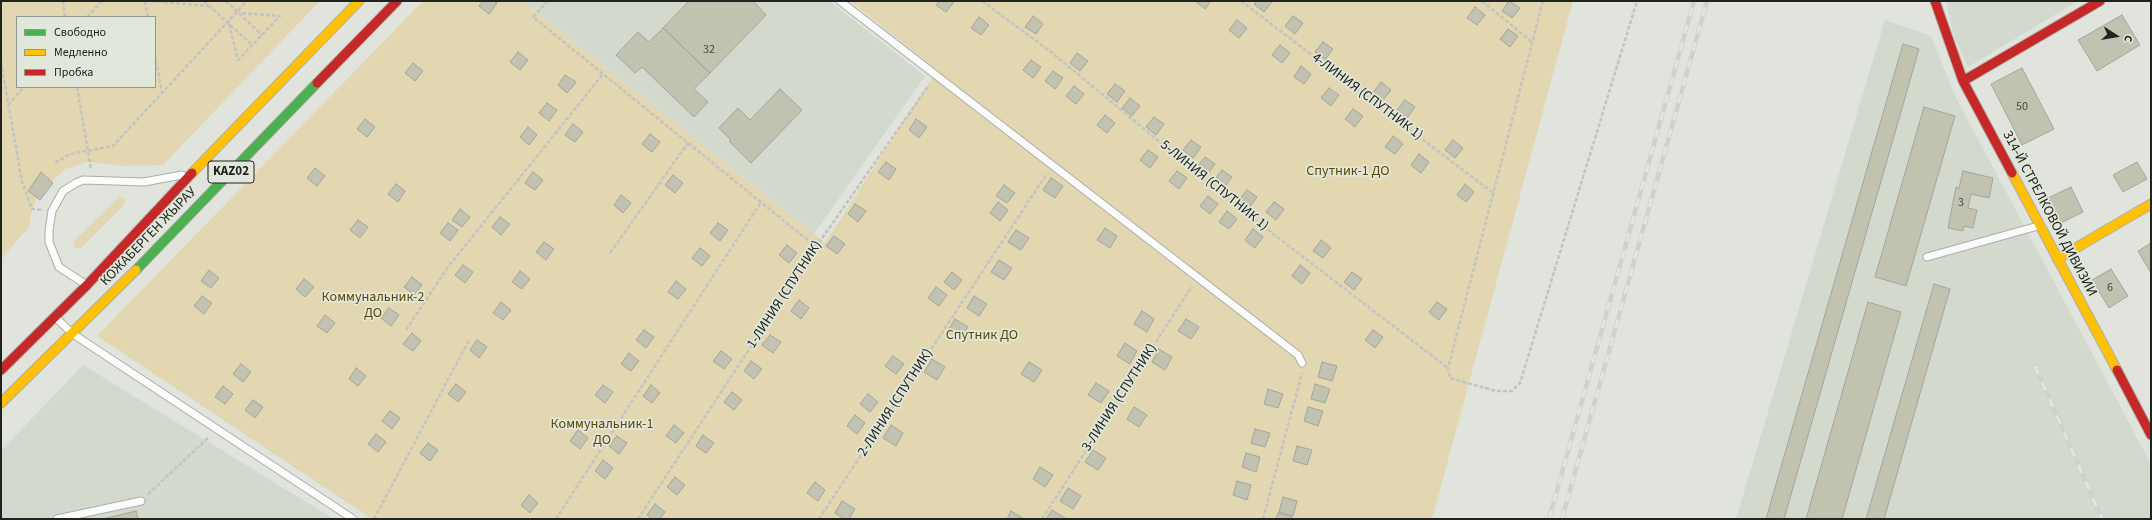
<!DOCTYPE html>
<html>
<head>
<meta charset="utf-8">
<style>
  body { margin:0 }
  #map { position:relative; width:2152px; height:520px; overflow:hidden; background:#e1e4dd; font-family:"Source Sans 3",sans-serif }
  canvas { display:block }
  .frame { position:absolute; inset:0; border:2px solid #21231f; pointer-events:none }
  .legend { position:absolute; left:16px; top:16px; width:140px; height:72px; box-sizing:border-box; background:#e1e7da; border:1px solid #94998f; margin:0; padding:5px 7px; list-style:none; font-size:12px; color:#21231f }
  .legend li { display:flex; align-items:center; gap:8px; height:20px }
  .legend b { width:20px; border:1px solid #94998f }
  .north { position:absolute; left:2096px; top:16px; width:40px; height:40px; -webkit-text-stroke:3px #e1e7da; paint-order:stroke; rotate:102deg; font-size:11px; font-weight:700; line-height:16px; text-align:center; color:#21231f }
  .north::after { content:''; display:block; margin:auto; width:14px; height:18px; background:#21231f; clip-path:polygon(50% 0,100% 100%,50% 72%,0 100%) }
</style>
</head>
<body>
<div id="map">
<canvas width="2152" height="520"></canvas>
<div class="frame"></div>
<ul class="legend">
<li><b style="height:5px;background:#4caf50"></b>Свободно</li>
<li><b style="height:5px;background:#ffc107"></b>Медленно</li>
<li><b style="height:5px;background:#c62828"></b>Пробка</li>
</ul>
<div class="north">С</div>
</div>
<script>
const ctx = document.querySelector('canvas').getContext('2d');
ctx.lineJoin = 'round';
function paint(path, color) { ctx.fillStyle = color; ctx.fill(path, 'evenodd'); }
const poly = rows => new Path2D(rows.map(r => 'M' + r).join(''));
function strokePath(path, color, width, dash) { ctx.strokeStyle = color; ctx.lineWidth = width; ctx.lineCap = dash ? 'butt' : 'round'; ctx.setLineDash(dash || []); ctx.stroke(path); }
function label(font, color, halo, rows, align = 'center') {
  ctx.font = font + ' "Source Sans 3",sans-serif'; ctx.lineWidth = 3.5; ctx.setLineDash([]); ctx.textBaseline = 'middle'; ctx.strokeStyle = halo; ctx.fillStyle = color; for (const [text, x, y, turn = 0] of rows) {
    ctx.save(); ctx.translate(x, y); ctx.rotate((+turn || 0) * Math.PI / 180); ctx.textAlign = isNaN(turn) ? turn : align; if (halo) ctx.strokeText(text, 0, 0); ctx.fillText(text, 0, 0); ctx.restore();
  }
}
const built = poly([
  [522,1,829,1,925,76,814,234],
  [1946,1,2078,1,1968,67,1954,36],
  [1885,20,1931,36,1955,96,2151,464,2151,519,1736,519],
  [83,365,334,519,1,519,1,451]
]);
const green = poly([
  [1,1,320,1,163,165,125,166,88,162,65,169,38,195,32,209,29,227,1,259],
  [17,17,155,17,155,87,17,87],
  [423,1,522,1,825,243,937,70,850,1,1573,1,1432,519,372,519,97,336],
  [120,196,125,200,124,205,81,248,76,248,74,245,75,240]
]);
const building = poly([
  [483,1,494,1,497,3,489,14,479,6,483,1],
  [689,1,753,1,766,15,710,73,663,28,689,1],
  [939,1,953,1,954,2,946,12,936,5,939,1],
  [1195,1,1211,1,1205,9,1195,1],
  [1257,1,1271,1,1272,2,1264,12,1254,4,1257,1],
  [1509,1,1520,8,1512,18,1502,11,1509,1],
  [1475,7,1485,15,1477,25,1467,18,1475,7],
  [2122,15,2140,45,2097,71,2078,40,2122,15],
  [1033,16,1043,24,1036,34,1025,27,1033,16],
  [1293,16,1303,23,1295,34,1285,26,1293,16],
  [979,17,989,25,981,35,971,28,979,17],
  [1237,20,1247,28,1239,38,1229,30,1237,20],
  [663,28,710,73,694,89,708,102,694,117,642,67,635,73,616,55,638,32,649,42,663,28],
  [1508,29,1518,36,1510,47,1500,39,1508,29],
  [1323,42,1333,49,1325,60,1315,52,1323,42],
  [1903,44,1919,49,1784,519,1766,519,1903,44],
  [1280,45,1290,53,1282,63,1272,55,1280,45],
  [518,52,528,60,520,70,510,62,518,52],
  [1077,53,1088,61,1080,71,1070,63,1077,53],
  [1031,60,1041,67,1033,78,1023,70,1031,60],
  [413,63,423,71,415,81,405,73,413,63],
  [1301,66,1311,74,1304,84,1294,77,1301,66],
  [2022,68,2054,129,2022,145,1991,84,2022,68],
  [1053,71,1063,78,1055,89,1045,81,1053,71],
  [565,75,576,82,567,93,558,85,565,75],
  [1381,82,1391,90,1383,100,1373,93,1381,82],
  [1115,84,1125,91,1117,102,1107,94,1115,84],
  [1074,86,1084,94,1076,104,1066,96,1074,86],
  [1329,88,1339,95,1331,106,1321,98,1329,88],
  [780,89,802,110,751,163,729,141,731,140,719,128,738,108,750,120,780,89],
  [1130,98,1140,106,1132,116,1122,108,1130,98],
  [1405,100,1415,107,1407,118,1397,110,1405,100],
  [547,103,557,110,549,121,539,113,547,103],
  [1924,107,1955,116,1906,286,1875,277,1924,107],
  [1353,109,1363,116,1355,127,1345,119,1353,109],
  [1105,115,1115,123,1107,133,1097,125,1105,115],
  [1154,117,1164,124,1156,135,1146,127,1154,117],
  [365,119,375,127,367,137,357,129,365,119],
  [916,119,927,127,919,138,909,130,916,119],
  [573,124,583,132,575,142,565,135,573,124],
  [528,127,537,135,529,145,520,137,528,127],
  [650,134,660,142,652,152,642,144,650,134],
  [1393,136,1403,144,1395,154,1385,147,1393,136],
  [1191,140,1201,147,1193,158,1183,150,1191,140],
  [1453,140,1463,148,1455,158,1445,150,1453,140],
  [1148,150,1158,157,1150,168,1140,160,1148,150],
  [1419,154,1429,162,1421,173,1411,165,1419,154],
  [1205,157,1215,164,1207,175,1197,167,1205,157],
  [886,162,896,169,889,180,878,172,886,162],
  [2137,162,2147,179,2123,192,2113,175,2137,162],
  [315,168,325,176,317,186,307,178,315,168],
  [1222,170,1232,177,1224,188,1214,180,1222,170],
  [1177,171,1187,178,1179,189,1169,181,1177,171],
  [1963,171,1993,178,1989,198,1971,194,1968,208,1977,210,1973,228,1964,226,1963,231,1948,228,1956,187,1959,188,1963,171],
  [41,172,53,183,40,200,28,191,41,172],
  [533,172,543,180,535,190,525,183,533,172],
  [673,175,683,183,675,193,665,185,673,175],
  [1051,178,1063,186,1055,198,1043,190,1051,178],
  [396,184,405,191,398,202,388,194,396,184],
  [1465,184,1474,192,1466,202,1457,195,1465,184],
  [1004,185,1015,193,1007,203,996,196,1004,185],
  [2071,187,2083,212,2061,223,2048,198,2071,187],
  [1247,190,1257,197,1249,208,1239,200,1247,190],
  [621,195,631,203,623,213,614,205,621,195],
  [1208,196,1218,204,1210,214,1200,206,1208,196],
  [998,202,1008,210,1000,221,990,213,998,202],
  [1274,202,1284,209,1276,220,1266,212,1274,202],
  [855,204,866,211,858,222,848,214,855,204],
  [460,209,470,217,462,227,452,220,460,209],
  [1227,211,1237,219,1229,229,1219,222,1227,211],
  [500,217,510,224,501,235,492,227,500,217],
  [358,220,368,227,360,238,350,230,358,220],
  [448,223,458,230,450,241,440,233,448,223],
  [718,223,728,230,720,241,710,233,718,223],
  [1105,228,1117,236,1110,248,1097,240,1105,228],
  [1253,229,1263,237,1255,248,1245,240,1253,229],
  [1016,230,1029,238,1021,250,1008,242,1016,230],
  [834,236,845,244,837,254,826,246,834,236],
  [1321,240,1331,248,1323,258,1313,251,1321,240],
  [544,242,554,249,546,260,536,252,544,242],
  [2151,243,2151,273,2138,251,2151,243],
  [787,245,797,253,789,263,779,255,787,245],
  [700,248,710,256,702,266,692,258,700,248],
  [999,260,1012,268,1004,280,991,272,999,260],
  [463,265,473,272,465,283,455,275,463,265],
  [1300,265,1310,273,1302,284,1292,276,1300,265],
  [2111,269,2128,296,2109,308,2092,280,2111,269],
  [209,270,219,278,211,288,201,281,209,270],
  [520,271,530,279,522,289,512,282,520,271],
  [952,272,962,280,954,290,944,282,952,272],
  [1352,272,1362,279,1354,290,1344,282,1352,272],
  [412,277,422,285,414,295,404,287,412,277],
  [304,279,314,287,305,297,296,289,304,279],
  [676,281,686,289,678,299,668,292,676,281],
  [1934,284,1950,289,1884,519,1866,519,1934,284],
  [936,287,947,295,939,306,928,298,936,287],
  [202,296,212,303,204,314,194,306,202,296],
  [974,296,987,304,979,316,967,308,974,296],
  [799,300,809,308,801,319,791,311,799,300],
  [501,302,511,310,503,320,493,313,501,302],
  [1437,302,1447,309,1439,320,1429,312,1437,302],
  [1868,302,1901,312,1842,519,1806,519,1868,302],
  [389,308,399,315,391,326,381,318,389,308],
  [1142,311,1154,319,1147,332,1134,324,1142,311],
  [325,315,335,323,327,333,317,326,325,315],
  [955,319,968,327,960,339,948,331,955,319],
  [1186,319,1199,327,1191,339,1178,331,1186,319],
  [644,330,654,337,646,348,636,340,644,330],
  [1373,330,1383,337,1375,348,1365,340,1373,330],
  [412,333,421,341,413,351,403,344,412,333],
  [770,335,781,342,773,353,762,345,770,335],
  [477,340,487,347,479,358,470,350,477,340],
  [1125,343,1137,351,1130,364,1117,356,1125,343],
  [1159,349,1172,357,1165,370,1152,362,1159,349],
  [721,351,732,359,724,369,713,361,721,351],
  [629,353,639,361,631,371,621,364,629,353],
  [893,356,904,364,896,374,885,366,893,356],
  [932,359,945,367,937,380,924,372,932,359],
  [751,361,762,369,754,379,744,371,751,361],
  [1029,362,1042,370,1034,382,1021,374,1029,362],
  [1322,362,1337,366,1332,381,1318,377,1322,362],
  [241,364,251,372,243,382,233,374,241,364],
  [356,368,366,376,358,386,349,379,356,368],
  [1096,383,1109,391,1101,403,1088,395,1096,383],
  [456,384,466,392,458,402,448,394,456,384],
  [1315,384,1330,389,1325,403,1311,399,1315,384],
  [603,385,613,392,605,403,595,395,603,385],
  [651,385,660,393,652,403,643,396,651,385],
  [223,386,233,394,225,404,215,397,223,386],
  [1268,389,1283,394,1278,408,1264,404,1268,389],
  [732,392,742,400,734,410,724,402,732,392],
  [868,394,878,402,870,412,860,404,868,394],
  [253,400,263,407,255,418,245,410,253,400],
  [1134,407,1147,415,1139,427,1127,419,1134,407],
  [1308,407,1323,411,1318,426,1304,421,1308,407],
  [390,411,400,418,392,429,382,421,390,411],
  [855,415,865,423,857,434,847,426,855,415],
  [674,425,684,433,676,443,666,436,674,425],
  [891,425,903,433,896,446,883,438,891,425],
  [1255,429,1270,433,1265,447,1251,443,1255,429],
  [578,430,588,438,580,449,570,441,578,430],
  [376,434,386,442,378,452,368,444,376,434],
  [703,435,714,443,706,453,696,446,703,435],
  [617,436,627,443,619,454,609,446,617,436],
  [428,443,438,450,430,461,420,453,428,443],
  [1297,446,1312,450,1307,465,1293,461,1297,446],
  [1093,450,1106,458,1098,470,1085,462,1093,450],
  [1246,453,1260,457,1256,472,1242,467,1246,453],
  [603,460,613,468,605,479,595,471,603,460],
  [1040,467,1053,475,1045,487,1033,479,1040,467],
  [675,477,685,485,677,495,667,487,675,477],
  [1237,481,1251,485,1247,500,1233,495,1237,481],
  [815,482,825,490,818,501,807,493,815,482],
  [1068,488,1081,496,1073,509,1060,501,1068,488],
  [529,495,538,503,530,513,521,505,529,495],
  [1283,497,1297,501,1293,516,1279,512,1283,497],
  [842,501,855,509,849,519,844,519,835,513,842,501],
  [655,504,665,512,660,519,652,519,647,515,655,504],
  [1052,510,1065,518,1064,519,1046,519,1052,510],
  [136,511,138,519,103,519,136,511],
  [1011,511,1024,519,1007,519,1011,511],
  [1278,513,1292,517,1292,519,1276,519,1278,513]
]);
const path = poly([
  [63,1,65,17],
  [145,1,148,17],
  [152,1,209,6],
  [204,1,252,45],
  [226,1,262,35],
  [548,1,533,17,816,247],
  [982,1,1051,52,1242,210,1448,368],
  [1241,1,1493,193],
  [1482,1,1532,42],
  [1543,1,1448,368,1450,378,1496,391,1512,391,1520,383,1637,1],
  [1,2,2,1],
  [87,17,102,1],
  [229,24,238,60,280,16,239,13],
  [155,55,162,93],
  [1,62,22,182,32,209,42,210],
  [77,87,91,169],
  [8,105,24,87],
  [55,163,70,154,113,146,247,1],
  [610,253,688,143],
  [406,330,448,267,603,74],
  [148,494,209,437],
  [374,519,469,340],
  [556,519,761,202],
  [638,519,816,247,929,85],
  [819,519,1046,175],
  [1042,519,1192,286],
  [1263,519,1302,373]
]);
const lane = poly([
  [840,1,1298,355,1302,363],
  [1927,257,2038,226],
  [85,284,59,267,49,242,49,231,52,211,63,191,76,183,83,180,144,182,182,175],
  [57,319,73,334,353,519],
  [57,519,141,501]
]);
const fast = poly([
  [136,270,317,83]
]);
const slow = poly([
  [192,173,359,1],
  [2012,173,2117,370],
  [2057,259,2151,204],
  [1,403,136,270]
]);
const jam = poly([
  [1935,1,1963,81,2012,173],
  [1963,81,2100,1],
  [317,83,397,1],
  [1,370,87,285,192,173],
  [2117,370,2151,435]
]);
const rail = poly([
  [2035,366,2102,519],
  [1549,519,1694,1],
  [1562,519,1707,1]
]);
const numberNames = [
  ["32",709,50],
  ["50",2022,107],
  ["3",1961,203],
  ["6",2110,288]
];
const shields = [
  [231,172,46]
];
const shieldNames = [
  ["KAZ02",231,172]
];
const streetNames = [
  ["4-ЛИНИЯ (СПУТНИК 1)",1367,97,37],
  ["5-ЛИНИЯ (СПУТНИК 1)",1214,186,39],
  ["314-Й СТРЕЛКОВОЙ ДИВИЗИИ",2049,214,62],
  ["КОЖАБЕРГЕН ЖЫРАУ",149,237,-46],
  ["1-ЛИНИЯ (СПУТНИК)",785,295,-57],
  ["3-ЛИНИЯ (СПУТНИК)",1120,398,-57],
  ["2-ЛИНИЯ (СПУТНИК)",896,403,-57]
];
const parkNames = [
  ["Спутник-1 ДО",1348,172],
  ["Коммунальник-2",373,298],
  ["ДО",373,314],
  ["Спутник ДО",982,336],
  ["Коммунальник-1",602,425],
  ["ДО",602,441]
];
paint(built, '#d3d9cc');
paint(green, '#e3d7b1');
paint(building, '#c1c2af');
strokePath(building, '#a4a5a0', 1);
strokePath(lane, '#acaea9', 9);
strokePath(fast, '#acaea9', 11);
strokePath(slow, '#acaea9', 11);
strokePath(jam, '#acaea9', 11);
strokePath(path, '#c2c4c1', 2.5, [4, 2]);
strokePath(lane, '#fafbfa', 7);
strokePath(fast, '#4caf50', 9);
strokePath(slow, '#ffc107', 9);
strokePath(jam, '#c62828', 9);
strokePath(rail, '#d0d1cf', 4.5);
strokePath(rail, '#e1e7da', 3, [9]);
label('12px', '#494b43', null, numberNames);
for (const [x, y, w] of shields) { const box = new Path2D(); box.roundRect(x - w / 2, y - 11, w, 22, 3); ctx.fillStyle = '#e1e7da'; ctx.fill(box); strokePath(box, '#21231f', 1); }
label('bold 13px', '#21231f', null, shieldNames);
label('14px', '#21231f', '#e1e7da', streetNames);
label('14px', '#5c4806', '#e1e7da', parkNames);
</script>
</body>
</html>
